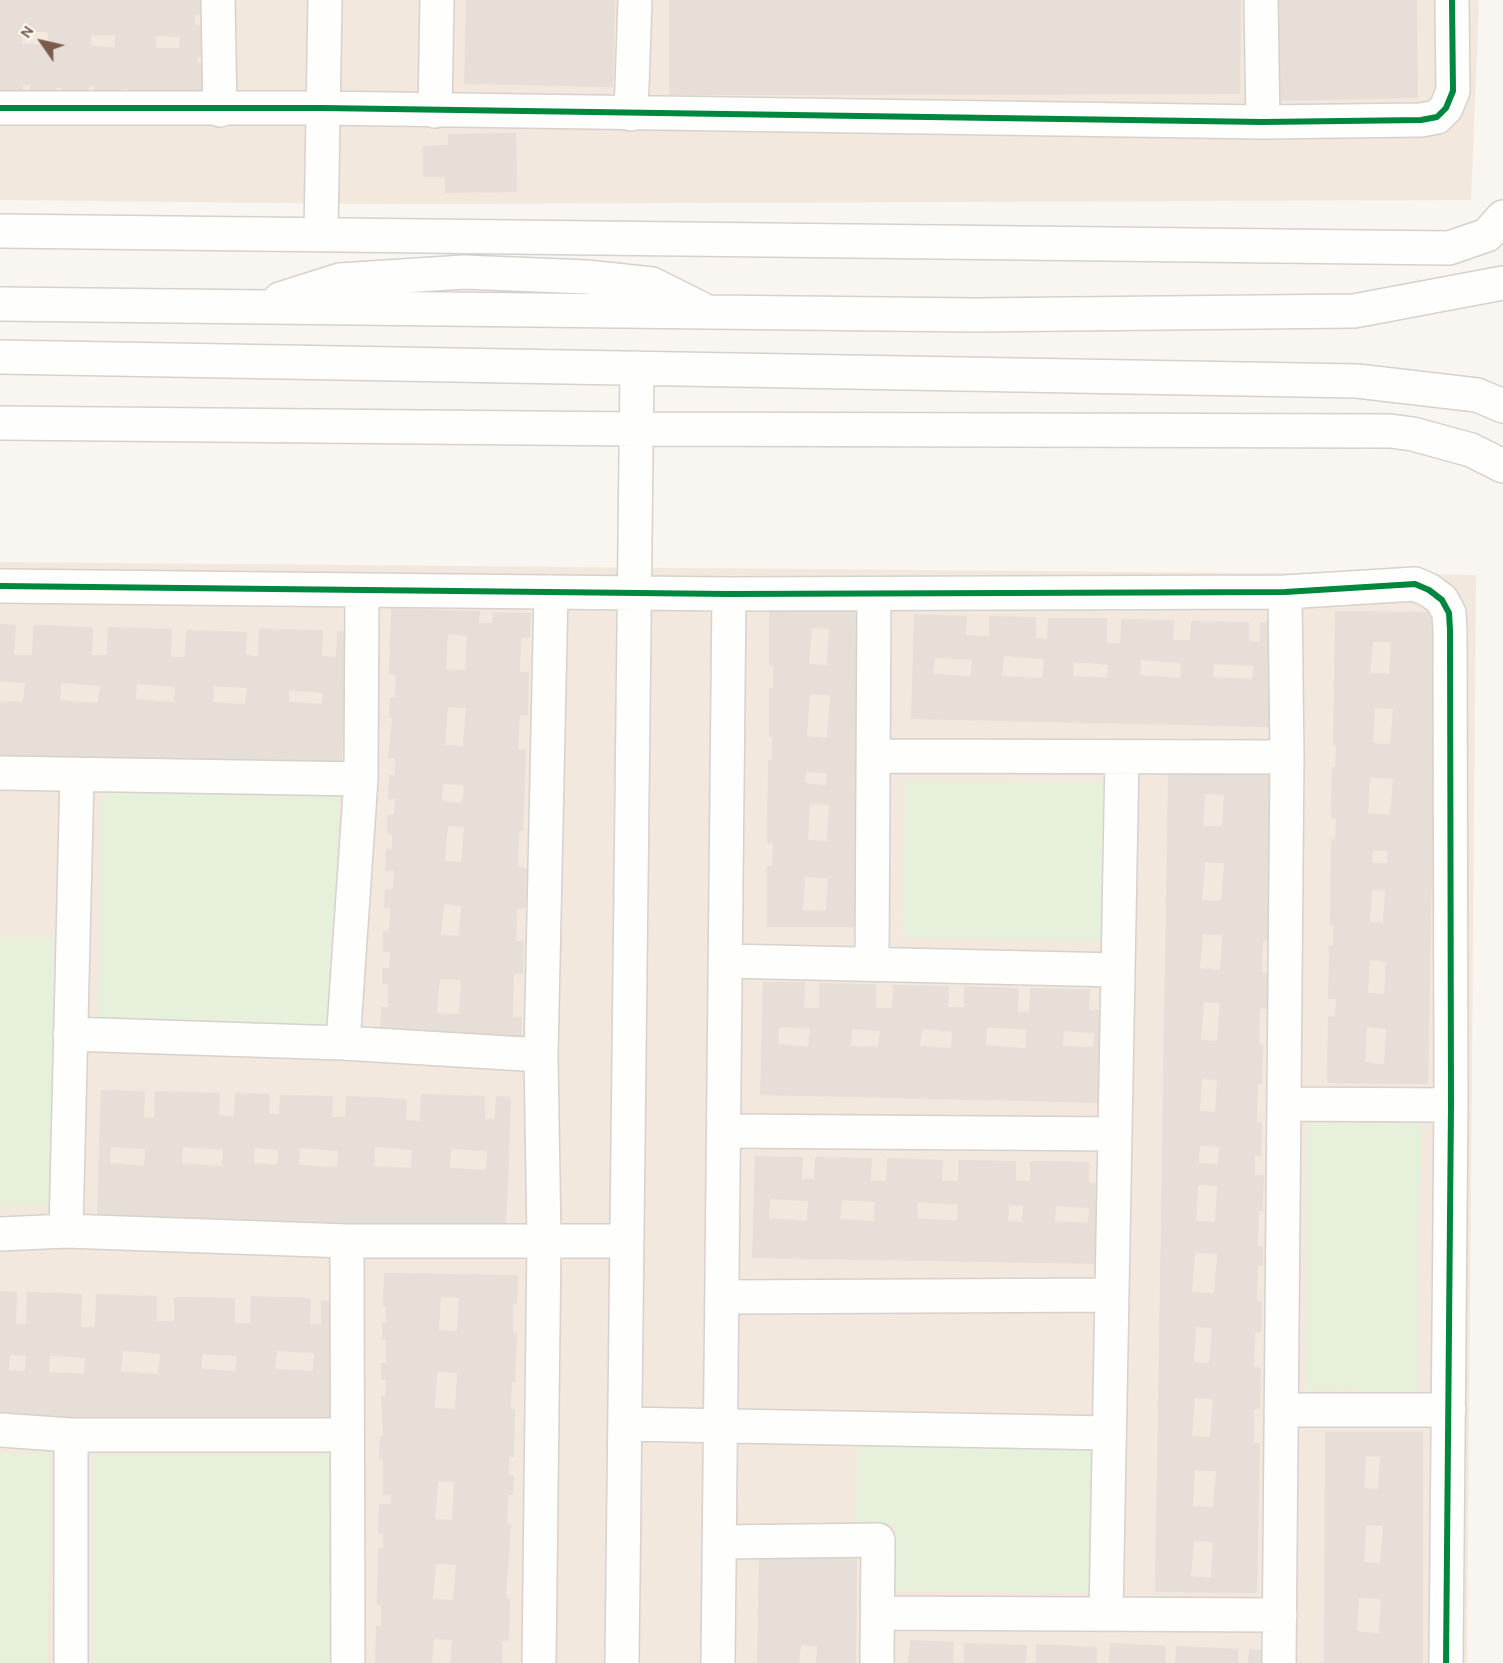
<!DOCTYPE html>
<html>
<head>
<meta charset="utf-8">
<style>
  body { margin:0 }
  #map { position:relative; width:1503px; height:1663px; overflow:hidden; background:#f9f5f0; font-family:Karla,sans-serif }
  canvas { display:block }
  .north { position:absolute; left:12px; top:12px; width:60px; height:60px; -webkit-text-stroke:4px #fffaf3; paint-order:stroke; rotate:304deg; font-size:16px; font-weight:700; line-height:24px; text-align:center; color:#7a5c4d }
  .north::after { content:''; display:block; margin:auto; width:21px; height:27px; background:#7a5c4d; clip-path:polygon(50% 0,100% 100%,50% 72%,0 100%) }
</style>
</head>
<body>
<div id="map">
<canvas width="1503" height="1663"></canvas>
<div class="north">N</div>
</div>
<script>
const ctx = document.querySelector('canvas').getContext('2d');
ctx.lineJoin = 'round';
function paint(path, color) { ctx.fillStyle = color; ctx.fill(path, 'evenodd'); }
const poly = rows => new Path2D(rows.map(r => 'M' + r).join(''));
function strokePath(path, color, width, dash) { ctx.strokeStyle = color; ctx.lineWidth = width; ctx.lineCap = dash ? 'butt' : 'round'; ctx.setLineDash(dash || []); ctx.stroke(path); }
const residential = poly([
  [0,0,1479,0,1471,200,387,204,0,200],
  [0,562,1476,575,1467,1663,0,1663]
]);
const green = poly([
  [905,781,1104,783,1102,941,903,938],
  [101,793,339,795,336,1025,98,1023],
  [0,937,54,937,53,1206,0,1206],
  [1307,1124,1421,1124,1419,1391,1306,1390],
  [857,1447,1095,1449,1094,1593,895,1591,896,1524,856,1524],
  [0,1453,50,1453,48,1663,0,1663],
  [93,1454,329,1454,329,1663,93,1663]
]);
const building = poly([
  [0,0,204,0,204,16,195,15,195,25,204,25,203,57,198,57,197,63,203,63,202,97,128,95,128,89,122,89,122,95,94,94,94,86,89,86,89,94,62,93,62,88,56,88,56,91,30,90,30,85,23,85,23,91,0,90],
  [23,32,48,32,48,44,22,44],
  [91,35,115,35,115,47,91,46],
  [156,36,180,37,179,48,156,48],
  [466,0,615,0,613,87,464,84],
  [669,0,1241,0,1240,94,669,95],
  [1278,0,1417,0,1418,98,1279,101],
  [516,133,517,192,445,193,445,177,423,177,423,146,448,145,448,134],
  [391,608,480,611,479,623,492,623,493,612,531,613,530,638,521,638,520,672,529,672,528,715,520,715,518,749,526,750,523,831,519,831,518,867,527,868,525,909,517,909,516,941,524,941,523,974,514,974,513,1017,522,1017,521,1039,380,1035,381,1007,388,1007,388,984,382,984,382,968,389,968,390,952,383,952,383,931,389,931,390,908,384,908,385,889,393,889,394,871,385,871,386,849,392,849,392,834,387,833,387,815,394,815,395,799,388,799,389,775,395,775,395,758,388,758,392,718,389,718,390,697,395,697,396,675,389,674],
  [448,634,467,636,465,670,446,669],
  [448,707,466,708,463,746,445,745],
  [443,784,464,785,462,803,442,801],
  [448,826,464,827,461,862,445,861],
  [444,904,461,906,459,936,441,935],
  [440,979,461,980,459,1014,437,1013],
  [769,609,868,609,866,927,767,927,767,866,772,866,773,843,767,843,768,760,772,760,772,737,769,737,769,688,773,688,773,665,769,666],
  [812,628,829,629,827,665,809,664],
  [810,694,830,695,827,738,807,736],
  [806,772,827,773,826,785,805,783],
  [810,804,829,805,827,841,808,840],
  [805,877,828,878,826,911,803,910],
  [1335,611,1437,612,1428,1084,1327,1083,1328,1016,1335,1017,1336,999,1328,999,1329,945,1333,945,1333,925,1330,925,1331,839,1335,839,1336,818,1331,818,1332,767,1335,767,1336,745,1333,745],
  [1373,642,1391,642,1389,674,1370,673],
  [1375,708,1393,709,1390,744,1373,743],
  [1370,777,1393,779,1390,815,1368,813],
  [1373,850,1388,851,1387,863,1372,863],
  [1372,890,1385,891,1383,923,1370,922],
  [1370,960,1386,962,1384,994,1368,993],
  [1367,1027,1386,1029,1384,1064,1365,1062],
  [914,614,967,616,966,635,989,636,989,616,1036,617,1036,638,1047,639,1048,618,1107,618,1107,643,1120,643,1121,619,1174,620,1173,640,1190,640,1191,621,1249,622,1249,641,1260,642,1260,622,1273,623,1270,727,911,719],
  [1004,656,1044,659,1042,678,1002,676],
  [935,658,972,660,971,676,933,674],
  [1141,660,1181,663,1180,678,1140,675],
  [1074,662,1108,665,1107,678,1073,676],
  [1214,664,1253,666,1252,679,1213,677],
  [0,624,16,625,14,655,32,655,33,625,93,627,92,655,107,655,108,627,172,629,171,657,185,657,186,630,247,632,246,655,258,656,259,629,323,630,322,656,336,657,337,631,346,631,342,767,0,757,0,701,23,702,25,683,0,681],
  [61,683,100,686,98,703,60,700],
  [137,684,175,687,174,702,136,699],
  [214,686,247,688,245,704,213,702],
  [289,690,323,693,322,704,289,702],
  [1168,773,1270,774,1268,941,1263,941,1262,972,1267,972,1267,1009,1260,1008,1259,1044,1263,1044,1262,1083,1258,1084,1257,1122,1262,1122,1261,1156,1255,1156,1255,1175,1264,1175,1263,1211,1259,1211,1258,1246,1263,1246,1263,1266,1258,1266,1257,1301,1262,1301,1261,1333,1255,1333,1254,1367,1261,1368,1260,1409,1254,1409,1254,1443,1260,1443,1257,1593,1155,1592],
  [1205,794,1224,795,1222,826,1203,826],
  [1205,862,1224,863,1221,901,1202,900],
  [1203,934,1222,935,1220,970,1200,968],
  [1204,1002,1220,1003,1217,1041,1201,1040],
  [1202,1079,1217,1080,1215,1112,1200,1111],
  [1200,1146,1219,1147,1218,1164,1199,1163],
  [1198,1185,1217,1186,1215,1222,1196,1221],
  [1195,1253,1217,1254,1214,1293,1192,1292],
  [1196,1327,1212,1328,1209,1363,1194,1362],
  [1195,1398,1213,1399,1210,1437,1192,1436],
  [1195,1470,1216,1471,1213,1507,1193,1506],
  [1194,1541,1213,1542,1211,1578,1191,1576],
  [763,982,805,982,804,1008,819,1008,819,983,876,984,876,1008,892,1008,893,985,949,986,948,1007,964,1007,964,986,1019,988,1018,1012,1029,1012,1030,988,1090,989,1089,1010,1102,1010,1108,1103,760,1095],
  [779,1027,810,1029,808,1047,778,1044],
  [987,1027,1026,1030,1026,1048,986,1045],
  [852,1029,880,1031,878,1047,851,1046],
  [922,1029,952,1032,951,1048,920,1046],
  [1064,1031,1094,1033,1093,1047,1063,1046],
  [101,1090,145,1091,144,1117,154,1118,155,1091,220,1093,219,1115,234,1116,235,1093,270,1094,269,1114,279,1114,280,1095,333,1096,332,1117,345,1117,346,1096,407,1099,406,1120,420,1121,421,1094,485,1096,485,1119,495,1119,496,1096,511,1097,506,1230,97,1218],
  [111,1147,145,1149,144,1166,110,1163],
  [183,1147,223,1150,222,1166,182,1163],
  [375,1147,412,1150,411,1168,374,1166],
  [255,1148,278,1150,277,1165,254,1163],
  [300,1148,338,1151,337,1167,299,1165],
  [451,1149,487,1151,486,1170,450,1168],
  [755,1156,803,1157,802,1179,814,1179,815,1157,872,1158,871,1181,886,1181,887,1158,943,1160,942,1181,958,1181,958,1160,1016,1161,1016,1181,1030,1181,1030,1161,1089,1162,1089,1183,1098,1183,1103,1264,752,1258],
  [770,1199,808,1201,807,1221,769,1218],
  [842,1200,875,1202,874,1221,840,1219],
  [918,1202,958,1205,957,1221,917,1218],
  [1009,1205,1023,1206,1022,1222,1008,1221],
  [1056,1206,1089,1208,1088,1223,1055,1221],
  [384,1273,518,1275,517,1304,513,1304,513,1333,517,1333,515,1383,512,1382,511,1409,515,1409,514,1457,509,1457,509,1475,514,1475,513,1495,508,1495,507,1524,511,1524,506,1598,510,1599,509,1640,502,1641,502,1663,450,1663,452,1640,434,1639,432,1663,375,1663,376,1626,381,1626,381,1605,377,1605,378,1548,383,1548,383,1534,378,1534,379,1504,391,1504,391,1495,383,1495,383,1459,379,1459,380,1436,383,1436,381,1396,385,1397,386,1380,381,1380,381,1363,386,1363,386,1340,382,1340,382,1322,386,1322,386,1307,383,1307],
  [441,1297,459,1298,457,1331,439,1330],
  [437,1372,457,1373,455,1409,435,1408],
  [438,1481,454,1482,452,1520,435,1519],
  [436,1564,456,1565,453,1600,433,1599],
  [0,1291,17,1292,16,1324,26,1324,27,1292,82,1294,81,1327,95,1327,96,1294,157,1296,157,1321,174,1321,174,1297,235,1298,235,1323,250,1323,251,1296,311,1298,310,1324,321,1324,321,1301,336,1301,332,1431,0,1421],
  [123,1351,160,1354,158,1374,121,1371],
  [277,1351,314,1353,313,1371,275,1369],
  [202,1354,237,1356,235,1371,202,1369],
  [10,1355,26,1356,25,1371,9,1370],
  [50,1356,85,1358,84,1374,49,1372],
  [1325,1432,1423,1432,1423,1663,1324,1663],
  [1366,1456,1380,1457,1378,1489,1364,1488],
  [1366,1525,1383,1526,1380,1563,1364,1562],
  [1359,1598,1381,1599,1379,1633,1357,1631],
  [759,1551,857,1553,856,1663,816,1663,817,1646,801,1645,799,1663,757,1663],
  [910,1640,954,1642,953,1663,908,1663],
  [964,1643,1027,1645,1026,1663,964,1663],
  [1110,1643,1166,1646,1165,1663,1109,1663],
  [1036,1644,1097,1647,1097,1663,1036,1663],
  [1176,1646,1238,1649,1238,1663,1175,1663],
  [1249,1649,1263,1650,1262,1663,1248,1663]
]);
const minor = poly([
  [218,0,220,110],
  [1261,0,1263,122],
  [0,108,323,108,1263,122,1421,120,1437,117,1446,108,1453,91,1452,0],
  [435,111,437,0],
  [631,114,635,0],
  [0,231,1449,248,1487,235,1503,217],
  [321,233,325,0],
  [280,299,340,280,464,272,587,277,652,284,702,309],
  [0,304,975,315,1354,311,1503,283],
  [0,357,1357,381,1477,395,1503,406],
  [0,423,636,429,1390,431,1413,434,1471,450,1503,466],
  [0,586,729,594,1285,592,1415,584,1429,590,1442,600,1449,613,1450,630,1451,1105,1446,1663],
  [873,756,1287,757],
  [0,773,361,779],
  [726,961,1118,970],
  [872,964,874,594],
  [70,1034,343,1043,541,1055],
  [343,1043,361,779,362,590],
  [1284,1104,1451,1105],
  [725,1131,1115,1134],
  [66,1231,77,774],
  [0,1234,66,1231,347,1241,627,1241],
  [347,1241,348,1663],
  [723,1297,1112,1295],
  [1282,1410,1449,1410],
  [625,1424,1109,1433],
  [0,1430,71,1435,347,1435],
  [721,1542,878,1540,877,1663],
  [878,1613,1280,1615],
  [1106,1614,1122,757],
  [71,1663,71,1435],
  [539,1663,544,1241,541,1055,551,592],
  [622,1663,637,368],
  [718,1663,729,594],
  [1279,1663,1287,757,1285,592]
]);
const cycleway = poly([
  [0,108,323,108,1263,122,1421,120,1437,117,1446,108,1453,91,1452,0],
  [0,586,729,594,1285,592,1415,584,1429,590,1442,600,1449,613,1450,630,1451,1105,1446,1663]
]);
paint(residential, '#f2e8de');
paint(green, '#e7f0db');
paint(building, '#e6ded7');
strokePath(minor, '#d7d1cb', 36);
strokePath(minor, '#fefefd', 33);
strokePath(cycleway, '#00873e', 6);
</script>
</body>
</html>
